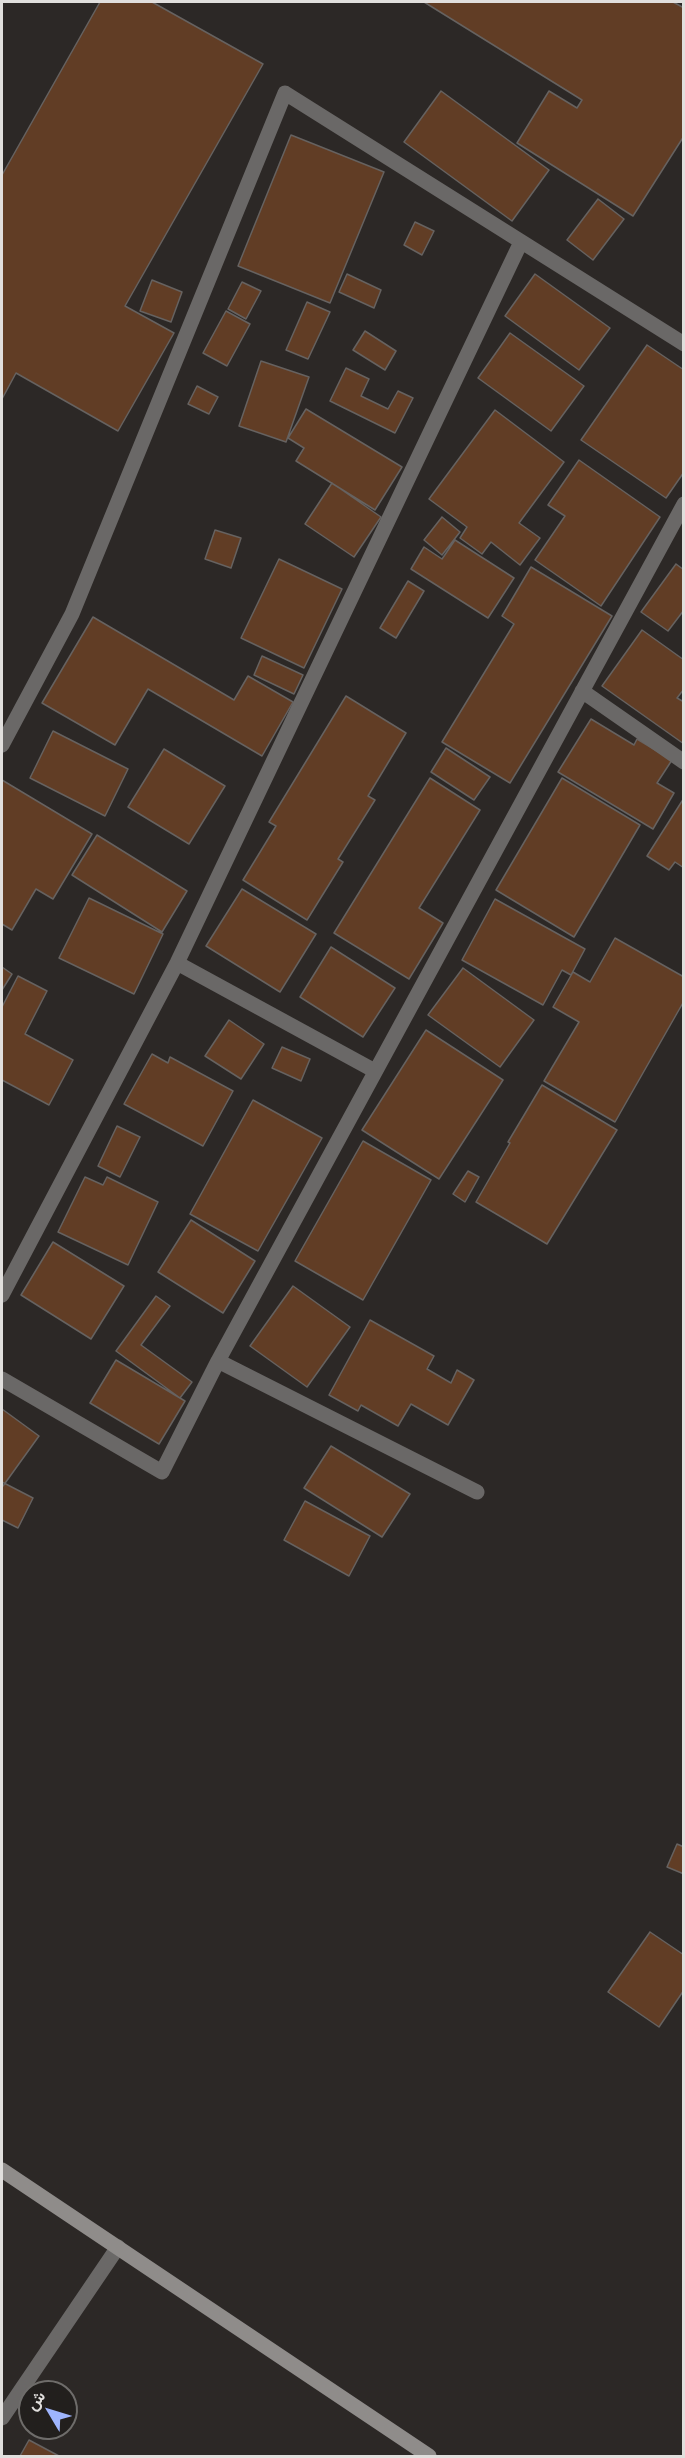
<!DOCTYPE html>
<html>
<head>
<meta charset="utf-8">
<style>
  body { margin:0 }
  #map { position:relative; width:685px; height:2458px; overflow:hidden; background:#2c2826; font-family:"Libre Baskerville",Vazirmatn,serif }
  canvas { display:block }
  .frame { position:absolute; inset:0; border:3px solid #e1dfdd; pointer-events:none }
  .north { position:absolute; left:18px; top:2380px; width:60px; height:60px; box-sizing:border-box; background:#221f1d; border:2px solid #6e6c6a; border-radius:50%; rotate:308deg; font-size:16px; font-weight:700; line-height:24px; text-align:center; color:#e1dfdd }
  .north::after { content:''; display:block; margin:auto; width:21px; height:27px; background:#9eb4fd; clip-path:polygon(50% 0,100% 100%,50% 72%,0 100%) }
</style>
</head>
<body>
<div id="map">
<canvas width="685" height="2458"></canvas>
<div class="frame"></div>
<div class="north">ش</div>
</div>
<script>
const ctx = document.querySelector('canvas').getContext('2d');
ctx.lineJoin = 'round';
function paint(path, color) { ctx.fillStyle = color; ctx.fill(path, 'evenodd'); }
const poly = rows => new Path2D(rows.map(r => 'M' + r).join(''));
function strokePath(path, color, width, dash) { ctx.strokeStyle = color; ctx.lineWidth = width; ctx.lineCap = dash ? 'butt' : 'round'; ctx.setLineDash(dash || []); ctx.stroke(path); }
const building = poly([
  [100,2,152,2,263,64,125,306,174,333,118,431,16,373,2,399,2,175,100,2],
  [424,2,673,2,684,8,684,136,633,216,517,143,549,91,577,108,582,100,424,2],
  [441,91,549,170,512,221,404,142,441,91],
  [291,135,384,172,330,303,238,266,291,135],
  [598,199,624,219,593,260,567,240,598,199],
  [415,222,434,231,422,255,404,245,415,222],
  [347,274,381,290,374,308,339,292,347,274],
  [535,274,610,328,579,370,505,316,535,274],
  [152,280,182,292,171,322,140,311,152,280],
  [242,282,261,291,246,319,228,309,242,282],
  [307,302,330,312,308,359,286,350,307,302],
  [226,311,250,324,227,366,203,353,226,311],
  [365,331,396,351,385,370,353,350,365,331],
  [510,333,584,386,551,431,478,378,510,333],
  [647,345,684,370,684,472,666,498,581,440,647,345],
  [261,361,309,377,286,442,239,426,261,361],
  [346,368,369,379,361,396,388,409,398,391,413,398,395,433,330,401,346,368],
  [197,386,218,397,209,414,188,404,197,386],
  [306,409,402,467,375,510,296,461,304,448,288,438,306,409],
  [495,410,564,462,519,523,540,538,520,565,491,542,482,554,460,538,467,527,429,499,495,410],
  [579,460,660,517,601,606,535,560,565,516,548,505,579,460],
  [332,483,381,517,354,557,305,524,332,483],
  [442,517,460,532,442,555,424,540,442,517],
  [215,530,241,538,231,568,205,559,215,530],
  [455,540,514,578,488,618,411,569,424,547,442,559,455,540],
  [279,559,342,589,304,668,241,638,279,559],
  [676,564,684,570,684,610,668,631,641,612,676,564],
  [531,567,612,616,510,783,442,742,514,624,502,616,531,567],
  [408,581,424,591,396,638,380,628,408,581],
  [93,617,234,700,248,676,293,702,262,756,148,689,115,745,42,703,93,617],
  [642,630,684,660,684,689,677,698,684,702,684,744,602,686,642,630],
  [262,656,303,675,294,694,254,675,262,656],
  [346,696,406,733,368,796,375,800,338,859,343,862,307,920,243,880,276,826,269,822,346,696],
  [591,719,634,745,637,739,672,760,657,783,674,793,653,829,558,772,591,719],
  [53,731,128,769,105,816,30,778,53,731],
  [446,748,490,777,474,800,431,772,446,748],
  [164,749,225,786,189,844,128,807,164,749],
  [430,778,480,810,419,908,443,923,409,979,334,933,430,778],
  [562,778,640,825,574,937,496,890,562,778],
  [2,780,92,834,53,899,36,889,12,930,2,924,2,780],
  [684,798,684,868,675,862,669,870,647,856,684,798],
  [97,835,187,891,162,932,72,875,97,835],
  [242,889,316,934,280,992,206,946,242,889],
  [89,898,163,934,134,994,59,958,89,898],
  [495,899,585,949,571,975,562,970,543,1005,462,960,495,899],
  [615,938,684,977,684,1001,615,1122,544,1081,579,1022,553,1007,573,972,590,982,615,938],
  [331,947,395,988,363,1037,300,997,331,947],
  [2,967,12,974,2,990,2,967],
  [463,968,534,1020,500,1067,428,1015,463,968],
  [18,976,47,991,25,1034,73,1060,49,1105,2,1080,2,1007,18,976],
  [229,1020,264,1044,241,1079,205,1056,229,1020],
  [426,1030,503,1080,439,1179,362,1130,426,1030],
  [282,1047,310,1059,301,1081,272,1068,282,1047],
  [152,1054,168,1063,170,1057,233,1091,203,1146,124,1104,152,1054],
  [542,1085,617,1130,547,1244,476,1202,510,1143,508,1142,542,1085],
  [253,1100,322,1138,258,1251,190,1214,253,1100],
  [117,1126,140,1137,120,1177,98,1166,117,1126],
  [363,1141,431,1180,363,1300,295,1261,363,1141],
  [468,1171,479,1177,465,1202,453,1194,468,1171],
  [85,1177,103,1185,107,1177,158,1202,128,1265,58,1232,85,1177],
  [191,1220,255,1261,223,1313,158,1272,191,1220],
  [53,1242,124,1286,91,1339,21,1295,53,1242],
  [293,1286,350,1327,307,1387,250,1346,293,1286],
  [156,1296,170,1306,141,1345,192,1382,180,1398,116,1351,156,1296],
  [370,1320,434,1356,427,1369,451,1383,457,1370,474,1380,448,1425,411,1404,398,1426,361,1405,358,1411,329,1395,370,1320],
  [116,1360,185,1401,159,1444,90,1403,116,1360],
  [2,1409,39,1436,3,1486,2,1484,2,1409],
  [331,1446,410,1494,382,1537,304,1488,331,1446],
  [2,1482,33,1498,18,1528,2,1520,2,1482],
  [305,1501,370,1536,349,1576,284,1540,305,1501],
  [677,1844,684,1847,684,1874,667,1867,677,1844],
  [650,1932,684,1955,684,1990,659,2027,608,1992,650,1932],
  [29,2440,59,2456,20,2456,29,2440]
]);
const street = poly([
  [582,691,684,762],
  [2,745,72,614,285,93,684,344],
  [177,963,375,1071],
  [2,1295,177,963,521,242],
  [218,1361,477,1492],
  [2,1379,162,1472,218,1361,684,504],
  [2,2418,118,2247]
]);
const secondary = poly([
  [2,2170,429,2456]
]);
paint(building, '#613d25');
strokePath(building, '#666260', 1.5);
strokePath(street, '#6a6867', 15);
strokePath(secondary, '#8f8c8a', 15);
</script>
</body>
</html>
